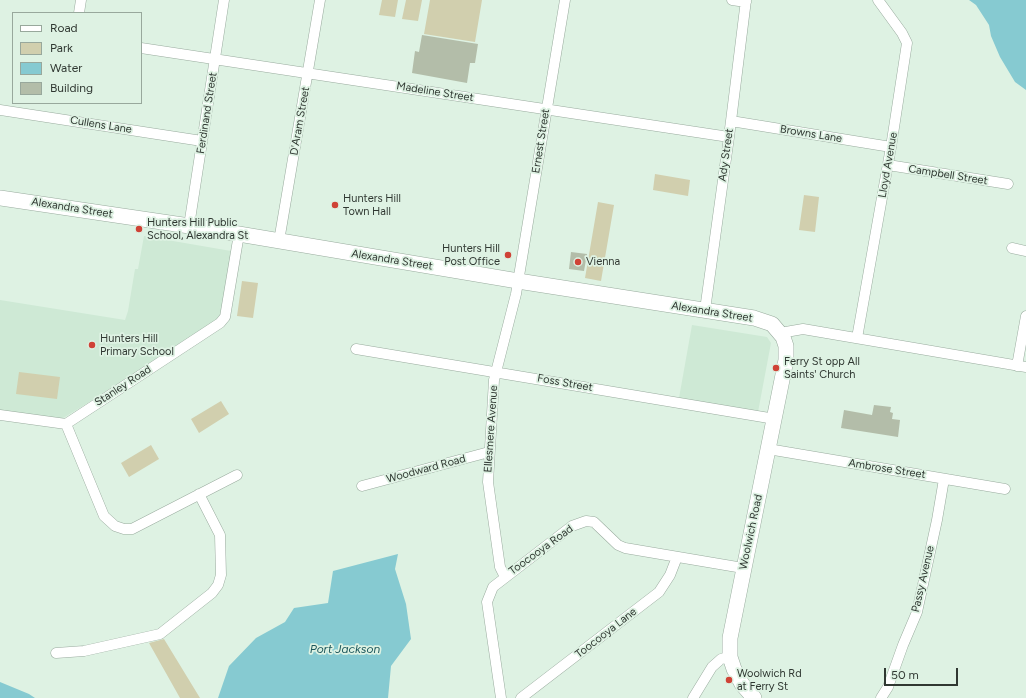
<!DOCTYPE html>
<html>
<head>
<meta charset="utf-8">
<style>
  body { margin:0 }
  #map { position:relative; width:1026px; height:698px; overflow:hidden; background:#def2e3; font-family:Figtree,sans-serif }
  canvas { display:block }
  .legend { position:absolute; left:12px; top:12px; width:130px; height:92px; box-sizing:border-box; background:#def2e3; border:1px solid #98a89c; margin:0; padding:5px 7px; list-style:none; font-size:12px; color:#303832 }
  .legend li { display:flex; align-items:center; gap:8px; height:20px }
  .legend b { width:20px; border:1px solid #98a89c }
  .scale { position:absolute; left:884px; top:668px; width:74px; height:18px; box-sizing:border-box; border:2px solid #303832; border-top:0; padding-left:5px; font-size:12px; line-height:14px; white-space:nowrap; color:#303832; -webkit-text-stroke:3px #def2e3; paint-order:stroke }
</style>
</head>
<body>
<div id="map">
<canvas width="1026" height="698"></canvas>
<ul class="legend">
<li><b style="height:5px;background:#fff"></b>Road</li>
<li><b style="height:11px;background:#d1cfae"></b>Park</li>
<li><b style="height:11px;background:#86cad1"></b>Water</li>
<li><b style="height:11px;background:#b3bda9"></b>Building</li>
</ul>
<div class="scale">50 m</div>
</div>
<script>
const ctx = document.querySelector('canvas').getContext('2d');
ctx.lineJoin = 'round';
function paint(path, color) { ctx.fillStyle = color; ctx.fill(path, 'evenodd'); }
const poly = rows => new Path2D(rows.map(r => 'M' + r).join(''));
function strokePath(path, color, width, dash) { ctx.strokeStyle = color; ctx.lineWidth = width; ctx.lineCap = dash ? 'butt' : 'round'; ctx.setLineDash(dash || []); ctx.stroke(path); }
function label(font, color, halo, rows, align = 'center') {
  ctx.font = font + ' Figtree,sans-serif'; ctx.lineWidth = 3.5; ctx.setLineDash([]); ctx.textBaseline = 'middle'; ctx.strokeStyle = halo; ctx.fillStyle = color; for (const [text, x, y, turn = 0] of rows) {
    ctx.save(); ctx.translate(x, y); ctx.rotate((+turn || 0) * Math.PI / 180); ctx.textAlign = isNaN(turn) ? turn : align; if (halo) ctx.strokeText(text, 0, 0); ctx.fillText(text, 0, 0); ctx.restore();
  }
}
const built = poly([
  [144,236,231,251,222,320,60,420,0,411,0,300,125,320,128,311,135,269,138,269],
  [692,325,767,337,771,343,758,412,679,398]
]);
const green = poly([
  [382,0,398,0,395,17,379,15],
  [406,0,422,0,418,21,402,19],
  [430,0,482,0,475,42,424,34],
  [655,174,690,180,688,196,653,190],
  [804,195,819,197,815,232,799,230],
  [598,202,614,205,601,281,585,278],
  [242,281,258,283,253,318,237,316],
  [19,372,60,377,57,399,16,394],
  [221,401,229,414,199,433,191,419],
  [151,445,159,459,129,477,121,463],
  [164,639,200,698,180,698,149,643]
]);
const water = poly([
  [969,0,1026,0,1026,90,1015,82,1000,57,991,36,989,25,976,5],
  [398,554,395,569,406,604,411,639,391,666,388,698,218,698,229,666,256,638,285,622,294,608,328,603,333,571],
  [0,682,29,694,35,698,0,698]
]);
const building = poly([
  [422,35,478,44,475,63,470,63,467,83,412,73,415,51,419,52],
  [571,252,587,254,584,271,569,269],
  [874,405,891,407,890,412,893,413,892,419,900,420,898,437,841,428,844,410,872,415]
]);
const street = poly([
  [732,0,746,2],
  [79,13,81,0],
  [141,48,729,137],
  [0,110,202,141],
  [731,121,891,147],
  [888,165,1008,184],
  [189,226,224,0],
  [279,241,320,0],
  [1012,248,1026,251],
  [705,310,729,137,746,0],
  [780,333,803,329,1026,367],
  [857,338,891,147,907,43,902,33,878,0],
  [356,349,775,419],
  [1017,366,1026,316],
  [0,415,66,424,220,323,225,317,239,234],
  [66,424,104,516,115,526,124,529,132,529,237,475],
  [768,449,1005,489],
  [362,486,489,452],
  [505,577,500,567,488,482,494,380,516,294,565,0],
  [56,653,84,651,160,634,212,593,218,585,221,575,220,535,199,494],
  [501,698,487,602,493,587,572,526,586,521,594,522,618,545,625,548,743,568],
  [521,698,659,592,670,575,677,557],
  [693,698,712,667,721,659,730,657],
  [881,698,888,687,903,645,917,612,937,520,944,479]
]);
const secondary = poly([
  [0,198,203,228,518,281,754,318,772,324,783,337,786,346,786,360,730,638,730,657,734,669,742,684,754,698]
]);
const markers = [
  [335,205,4,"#cf4236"],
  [139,229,4,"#cf4236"],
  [508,255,4,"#cf4236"],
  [578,262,4,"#cf4236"],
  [92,345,4,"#cf4236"],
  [776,368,4,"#cf4236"],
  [729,680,4,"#cf4236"]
];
const streetNames = [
  ["Madeline Street",435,92,9],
  ["Ferdinand Street",207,113,-81],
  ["D'Aram Street",300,121,-80],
  ["Cullens Lane",101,125,9],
  ["Browns Lane",811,134,9],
  ["Ernest Street",541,141,-81],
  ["Ady Street",726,155,-82],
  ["Lloyd Avenue",888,165,-80],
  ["Campbell Street",948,175,9],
  ["Alexandra Street",72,208,9],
  ["Alexandra Street",392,260,9],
  ["Alexandra Street",712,312,9],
  ["Foss Street",565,383,10],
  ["Stanley Road",123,386,-33],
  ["Ellesmere Avenue",491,429,-86],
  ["Woodward Road",426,469,-15],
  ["Ambrose Street",887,469,9],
  ["Woolwich Road",751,532,-78],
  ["Toocooya Road",541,550,-36],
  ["Passy Avenue",923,579,-77],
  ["Toocooya Lane",606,633,-38]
];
const poiNames = [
  ["Hunters Hill",343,199],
  ["Town Hall",343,212],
  ["Hunters Hill Public",147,223],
  ["School, Alexandra St",147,236],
  ["Hunters Hill",500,249,"right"],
  ["Post Office",500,262,"right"],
  ["Vienna",586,262],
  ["Hunters Hill",100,339],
  ["Primary School",100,352],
  ["Ferry St opp All",784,362],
  ["Saints' Church",784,375],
  ["Woolwich Rd",737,674],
  ["at Ferry St",737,687]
];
const waterNames = [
  ["Port Jackson",345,649]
];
paint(built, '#cee9d5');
paint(green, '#d1cfae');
paint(water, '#86cad1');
paint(building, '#b3bda9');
strokePath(street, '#99ab9e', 11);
strokePath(secondary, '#99ab9e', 16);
strokePath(street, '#fff', 10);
strokePath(secondary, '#fff', 15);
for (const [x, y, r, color] of markers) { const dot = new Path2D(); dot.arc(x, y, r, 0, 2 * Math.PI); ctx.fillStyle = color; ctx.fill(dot); strokePath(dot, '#def2e3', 1.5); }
label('11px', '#303832', '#def2e3', streetNames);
label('11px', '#303832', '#def2e3', poiNames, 'left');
label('italic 12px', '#1b565b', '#def2e3', waterNames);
</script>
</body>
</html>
